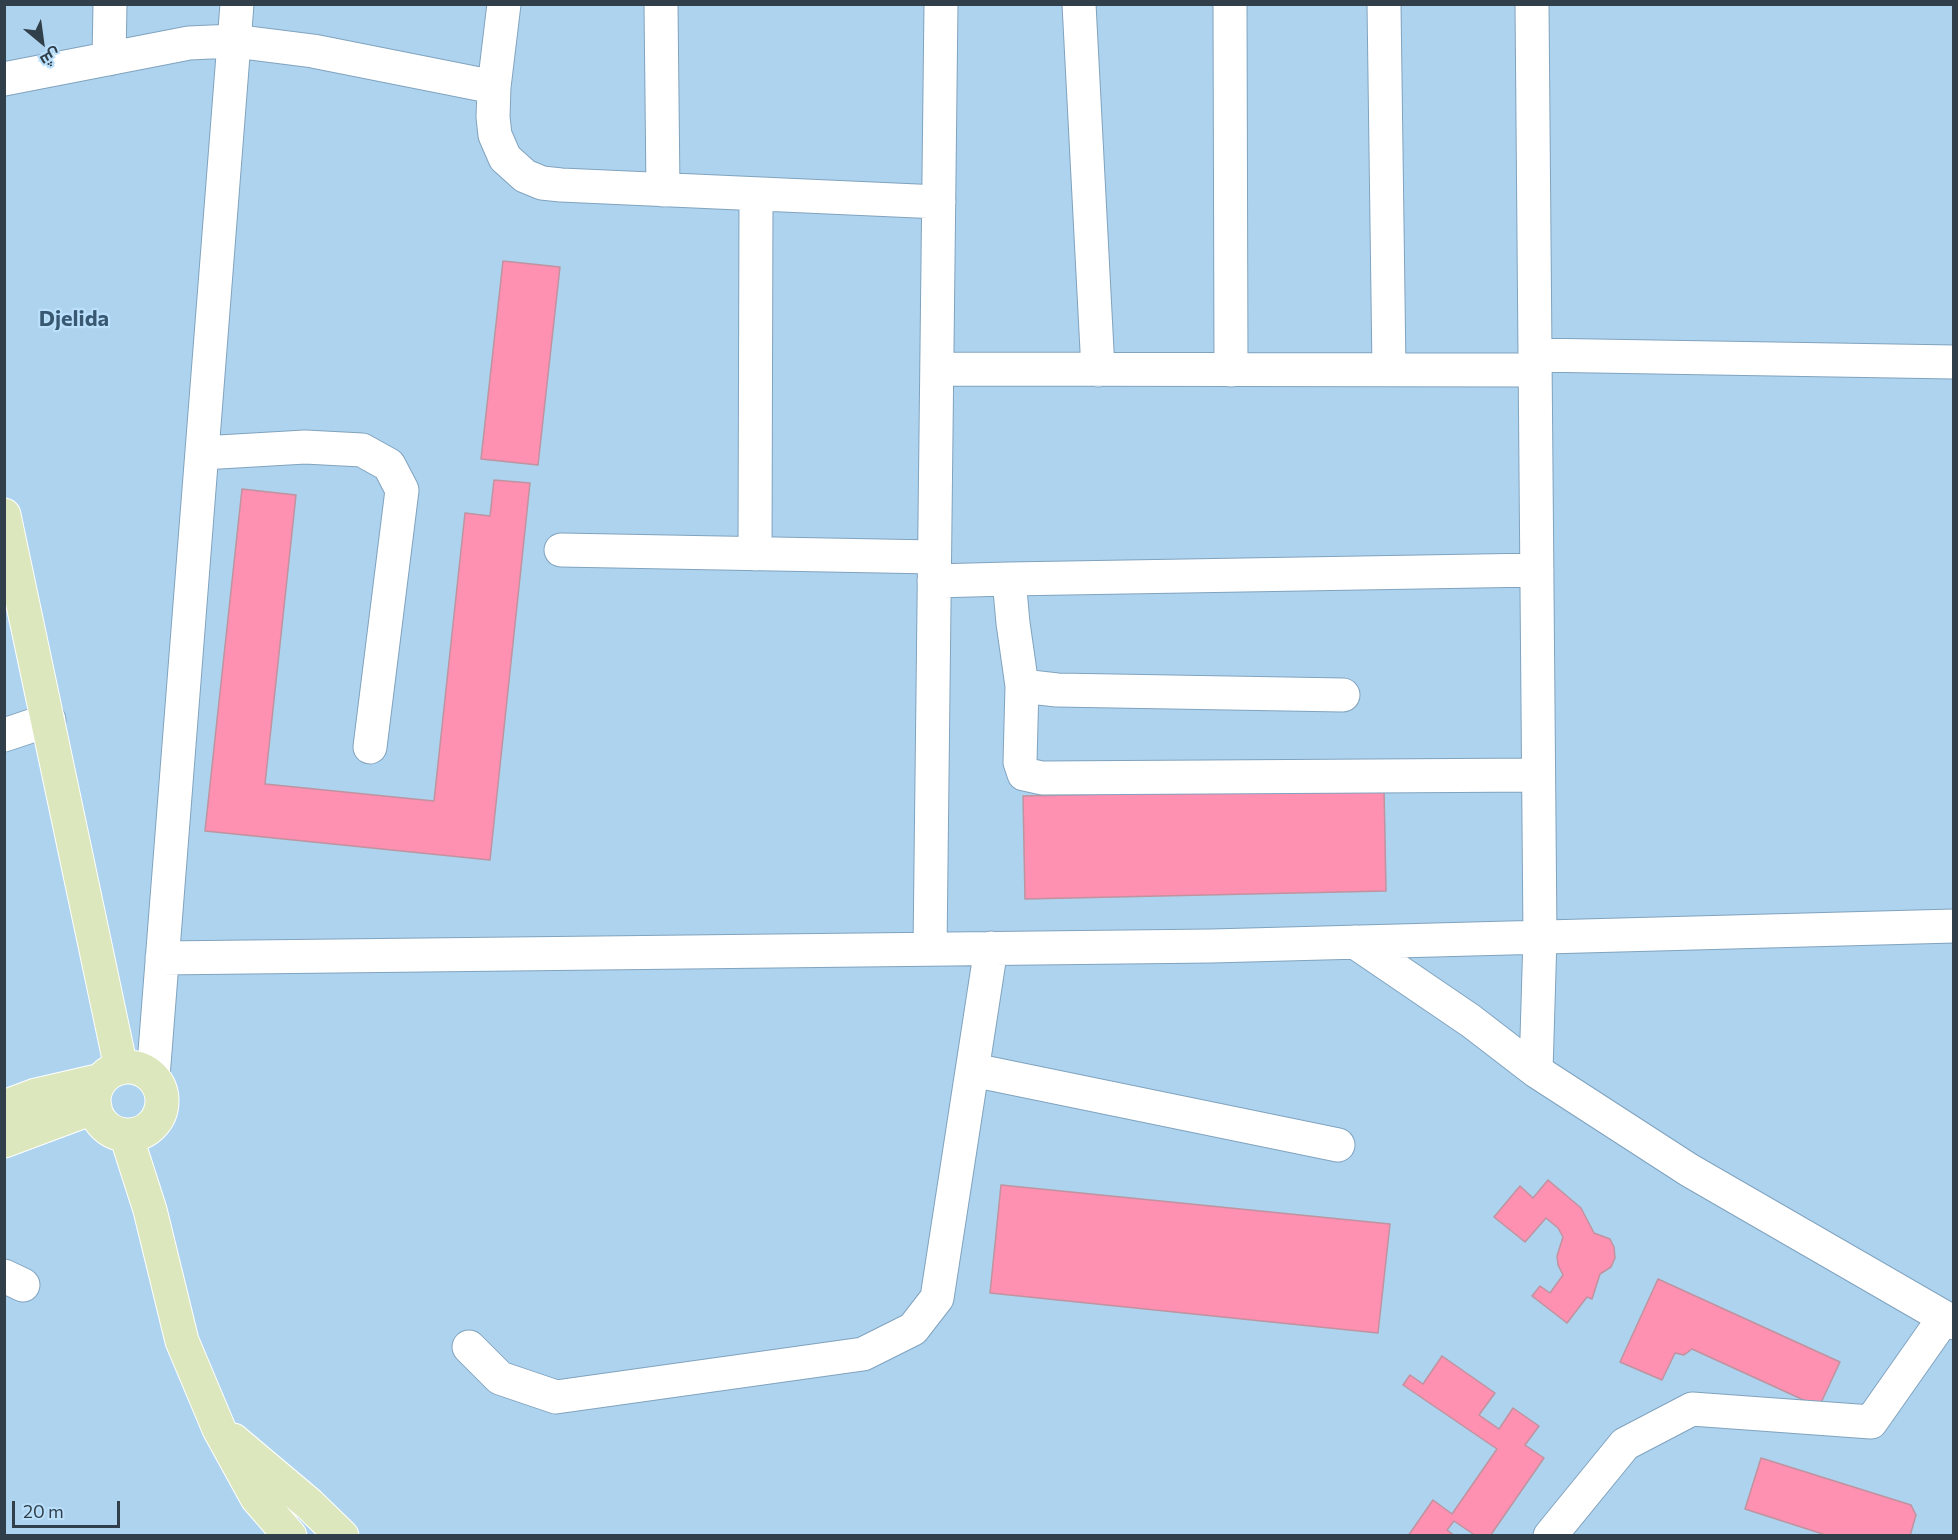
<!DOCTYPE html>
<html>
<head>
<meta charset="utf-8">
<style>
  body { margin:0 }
  #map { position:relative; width:1958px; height:1540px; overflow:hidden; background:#aed3ef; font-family:Commissioner,Cairo,sans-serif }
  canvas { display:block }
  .frame { position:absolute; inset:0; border:6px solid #303f4a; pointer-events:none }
  .north { position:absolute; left:12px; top:12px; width:60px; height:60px; -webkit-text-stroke:4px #bbe0fc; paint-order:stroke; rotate:151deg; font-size:16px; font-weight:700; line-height:24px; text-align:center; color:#303f4a }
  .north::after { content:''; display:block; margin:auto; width:21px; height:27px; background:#303f4a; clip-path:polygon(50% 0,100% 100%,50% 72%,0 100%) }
  .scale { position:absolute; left:12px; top:1501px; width:108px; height:27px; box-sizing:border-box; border:3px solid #303f4a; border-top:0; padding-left:8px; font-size:18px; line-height:21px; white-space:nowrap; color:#303f4a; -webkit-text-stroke:4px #bbe0fc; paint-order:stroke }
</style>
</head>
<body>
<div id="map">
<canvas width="1958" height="1540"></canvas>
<div class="frame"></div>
<div class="north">ش</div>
<div class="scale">20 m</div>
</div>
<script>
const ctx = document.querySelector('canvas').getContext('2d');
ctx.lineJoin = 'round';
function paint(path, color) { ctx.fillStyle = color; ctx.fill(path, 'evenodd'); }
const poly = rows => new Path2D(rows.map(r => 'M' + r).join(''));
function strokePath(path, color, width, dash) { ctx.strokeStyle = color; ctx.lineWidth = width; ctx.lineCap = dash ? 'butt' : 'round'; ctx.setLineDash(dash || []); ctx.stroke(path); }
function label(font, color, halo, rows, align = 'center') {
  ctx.font = font + ' Commissioner,sans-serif'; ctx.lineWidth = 4.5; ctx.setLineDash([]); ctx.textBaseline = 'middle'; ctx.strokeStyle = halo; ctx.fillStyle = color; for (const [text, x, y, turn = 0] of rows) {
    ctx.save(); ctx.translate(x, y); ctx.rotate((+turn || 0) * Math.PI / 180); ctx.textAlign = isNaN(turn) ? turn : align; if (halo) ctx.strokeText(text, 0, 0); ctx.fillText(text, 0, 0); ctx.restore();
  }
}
const building = poly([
  [503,261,560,267,538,465,481,459,503,261],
  [494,480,530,483,490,860,205,831,242,489,296,495,265,784,434,801,465,513,490,516,494,480],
  [1384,788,1386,891,1025,899,1023,796,1384,788],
  [1548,1180,1581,1208,1594,1233,1610,1239,1614,1247,1615,1258,1611,1267,1600,1274,1592,1299,1587,1297,1567,1323,1532,1296,1540,1286,1550,1293,1563,1275,1558,1265,1557,1256,1563,1237,1558,1228,1546,1218,1525,1242,1494,1217,1520,1186,1533,1198,1548,1180],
  [1001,1185,1390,1224,1378,1333,990,1293,1001,1185],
  [1658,1279,1840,1362,1819,1407,1692,1349,1684,1355,1675,1353,1662,1380,1620,1362,1658,1279],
  [1442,1356,1495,1393,1479,1415,1499,1429,1513,1408,1539,1426,1525,1445,1544,1458,1490,1536,1476,1536,1454,1521,1447,1530,1455,1536,1408,1536,1433,1500,1452,1514,1497,1449,1403,1385,1410,1375,1423,1384,1442,1356],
  [1761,1458,1911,1505,1916,1515,1910,1536,1829,1536,1745,1509,1761,1458]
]);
const minor = poly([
  [504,4,494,87,493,117,495,135,505,158,525,176,542,183,561,185,939,202],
  [661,4,663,190],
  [1079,4,1098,370],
  [1230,4,1231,370],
  [1384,4,1389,370],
  [1532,4,1540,937,1536,1071],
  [109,59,110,4],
  [4,79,189,43,234,41,313,51,494,87],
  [1535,355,1954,362],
  [937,369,1535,370],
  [202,453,305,447,362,450,389,465,402,490,370,747],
  [561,550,934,557],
  [755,554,756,194],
  [1009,579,1537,570],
  [934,581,1009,579,1013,623,1022,686,1057,690,1343,695],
  [1022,686,1020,762,1024,774,1042,778,1538,775],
  [4,735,49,720],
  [1355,942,1471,1021,1536,1071,1689,1170,1954,1323],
  [930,949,941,4],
  [162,958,1212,946,1954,926],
  [973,1070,1338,1145],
  [153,1077,237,4],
  [4,1276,23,1285],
  [469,1347,500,1378,556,1397,863,1354,913,1329,937,1298,991,948],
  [1550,1536,1625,1444,1692,1409,1871,1422,1944,1318]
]);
const major = poly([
  [4,515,121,1068],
  '94 1101a34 34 0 1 1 68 0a34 34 0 1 1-68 0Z',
  [4,1107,36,1095,101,1080],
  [126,1135,150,1210,182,1341,219,1429,257,1498,290,1536],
  [4,1141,95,1107],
  [233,1440,309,1504,342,1536]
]);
const districtNames = [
  ["Djelida",74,319]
];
paint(building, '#fe90b2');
strokePath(building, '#bf939f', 1.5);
strokePath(minor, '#80a3be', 35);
strokePath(major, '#fff', 35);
strokePath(minor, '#fff', 33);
strokePath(major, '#dce7bd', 33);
label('bold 22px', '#385971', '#bbe0fc', districtNames);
</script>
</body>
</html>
